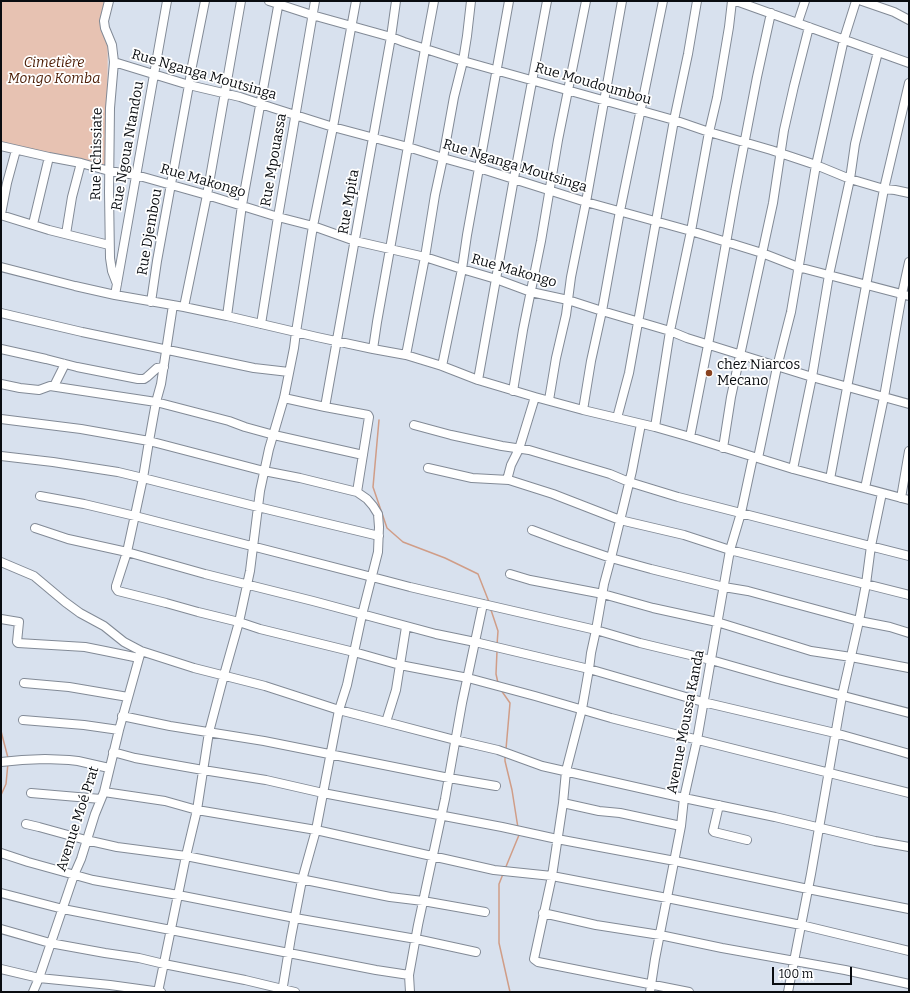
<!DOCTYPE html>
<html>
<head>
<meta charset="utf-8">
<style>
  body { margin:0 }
  #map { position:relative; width:910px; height:993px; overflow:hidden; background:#d8e1ee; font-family:Bitter,serif }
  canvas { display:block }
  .frame { position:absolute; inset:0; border:2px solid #090c10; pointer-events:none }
  .scale { position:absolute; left:772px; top:967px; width:80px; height:18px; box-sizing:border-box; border:2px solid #090c10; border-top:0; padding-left:5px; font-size:12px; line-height:14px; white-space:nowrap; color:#090c10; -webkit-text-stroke:3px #fff; paint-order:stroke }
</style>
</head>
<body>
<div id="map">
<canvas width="910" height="993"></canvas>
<div class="frame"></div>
<div class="scale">100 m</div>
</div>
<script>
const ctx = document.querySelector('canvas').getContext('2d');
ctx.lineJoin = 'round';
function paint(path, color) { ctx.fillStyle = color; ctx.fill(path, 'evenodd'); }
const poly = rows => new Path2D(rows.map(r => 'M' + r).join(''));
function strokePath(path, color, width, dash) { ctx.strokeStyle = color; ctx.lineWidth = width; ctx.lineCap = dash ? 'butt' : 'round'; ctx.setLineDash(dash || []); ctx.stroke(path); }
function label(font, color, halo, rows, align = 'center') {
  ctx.font = font + ' Bitter,serif'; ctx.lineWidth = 3.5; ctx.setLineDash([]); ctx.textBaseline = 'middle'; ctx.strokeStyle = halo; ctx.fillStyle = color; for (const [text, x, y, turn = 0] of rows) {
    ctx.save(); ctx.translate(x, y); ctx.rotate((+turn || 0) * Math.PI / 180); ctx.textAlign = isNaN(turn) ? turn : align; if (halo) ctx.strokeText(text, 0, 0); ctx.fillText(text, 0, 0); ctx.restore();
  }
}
const green = poly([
  [1,1,108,1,107,166,1,142]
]);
const stream = poly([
  [379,420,373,487,387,528,403,542,445,558,478,574,489,602],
  [491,610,498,631,497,645],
  [497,651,496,674,498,683],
  [501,690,510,703,506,749],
  [1,731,8,758],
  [505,755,505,761,512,790,518,828],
  [1,795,6,784,8,763],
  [505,869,519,835,519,834],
  [503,874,499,884,499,943,510,992]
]);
const minor = poly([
  [109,1,104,21,105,28,112,45,114,62,110,108,109,192,110,258,112,271,117,284],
  [269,1,312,15,391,37,404,42,463,61,674,120,709,132,771,150,816,165,850,179,884,189,895,190,909,193],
  [736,1,909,63],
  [862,1,894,12,909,20],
  [798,22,805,1],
  [114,62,189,85,240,97,273,108,333,127,408,147,443,158,479,168,586,202,691,231,762,253,798,267,909,296],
  [1,146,49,157,81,163,109,171,136,175,207,195,278,217,313,226,355,241,425,257,462,269,496,279,531,292,568,300,602,311,670,331,687,338,812,377,909,404],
  [1,214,7,183,16,150],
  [1,215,49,230,109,245],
  [33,224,49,157],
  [66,234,72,197,81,163],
  [1,267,75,286,115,295,184,307,227,316,317,337,373,349,406,355,442,366,478,380,535,397,583,410,655,427,690,437,793,469,909,500],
  [115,295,167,1],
  [151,302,157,261,189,85,192,66,205,1],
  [173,305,161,384,156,402,149,441,143,478,127,552,116,586,116,588,118,591,166,603,198,612,239,622,260,629,354,652,400,665,468,678,535,696,611,718,909,793],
  [184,307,207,195,241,1],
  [1,313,82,332,254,368,289,372],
  [227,316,242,205,279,1],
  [261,324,278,217,315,1],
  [1,349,46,359,77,367,138,379,144,379,147,377,157,368,164,367],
  [373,349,377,322,390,249,425,49,434,1],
  [406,355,425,257,435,195,443,158,454,97,463,61,467,36,471,1],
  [442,366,462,269,467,235,509,1],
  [478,380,514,178,547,1],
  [1,384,20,388,39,390,50,386,156,402,229,421,245,427,274,435,363,455],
  [54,386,65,364],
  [513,391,523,330,541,241,558,140,586,1],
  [284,398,325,407,368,415,369,417,357,492],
  [549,400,556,358,566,315,571,277,586,202,622,1],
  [325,407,391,37,396,1],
  [583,410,591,361,602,311,620,211,663,1],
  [617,418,629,373,674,120,688,54,697,1],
  [1,419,81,429,149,441,264,471,300,478,357,492,367,499,373,506,378,514,379,527,378,552,362,615,347,685,339,710,316,830,302,880,291,937,282,992],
  [641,424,632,471,611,558,604,584,596,630,591,653,589,669,582,709,566,771,563,803,552,876,534,959,538,962,689,992],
  [414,425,451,435,502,446,529,450,610,474,629,482,678,497,909,556],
  [655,427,670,331,691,231,709,132,717,98,729,27,732,1],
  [690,437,708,345,735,192,757,77,771,13],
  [723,448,731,397,773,203,784,130,794,86,809,27],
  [1,456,53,462,118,472,143,478,258,507,379,536],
  [758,458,777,367,791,312,816,165,844,39,856,1],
  [428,468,472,478,509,480,553,494,620,520,684,535,730,550,909,595],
  [793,469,812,377,829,275,850,179,855,144,862,115,878,52],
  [830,479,884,189,909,83],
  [507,480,511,465,519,449,535,397],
  [865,488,884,397,902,294,909,262],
  [40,496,84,504,135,516,372,577,410,587,444,595,596,630,640,643,711,660,778,679,909,713],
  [901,498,909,451],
  [35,528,68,539,127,552,205,574,313,601,436,634,475,642,589,669,703,702,835,733,892,749,909,754],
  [532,530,567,543,611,558,651,569,724,587,748,591,859,621,890,627,909,633],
  [1,562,34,576,65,602,80,613,104,626,124,642,141,651,194,668,265,686,339,710,386,722,455,740,498,750,542,766,684,798,775,817,875,841,909,847],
  [510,574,530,580,603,594,653,608,717,622,811,651,851,657,909,668],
  [1,619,19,622,17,642,18,643,85,647,105,651,139,658],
  [24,683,69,687,128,697],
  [122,716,170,726,264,741,449,778,496,786],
  [23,720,84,725,119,730],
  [386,722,396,690,406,627],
  [113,752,135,758,203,770,266,780,323,793,502,827,557,839,675,861,808,889,909,909],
  [1,762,22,760,45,759,69,760,78,761,109,768],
  [104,792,165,801,197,810,316,830,494,870,552,876,667,898,801,925,909,951],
  [31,793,101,799],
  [563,803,599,811,620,813,681,826],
  [719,805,713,831,714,832,747,840],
  [26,824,39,827,86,840,117,847,186,856,390,897,423,901,485,912],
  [1,853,28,862,93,880,178,895,295,918,416,939,476,952],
  [1,893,63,909,376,970,409,975],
  [543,913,596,925,660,935,722,948,845,970,909,984],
  [1,929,50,943,105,953,139,958,164,964,245,980,295,992],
  [1,969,39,978,110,985,161,992],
  [33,992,39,978,74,875,81,859,95,814,104,792,119,730,141,651],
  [158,992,186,856,197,810,209,732,224,675,239,622,250,571,260,491,269,449,284,398,294,348,296,332,313,226,333,127,356,1],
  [410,992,409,975,418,925,445,799,462,703,483,604],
  [650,992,655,959,681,826,684,798,697,740,730,550,741,513,753,457],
  [788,992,811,874,842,696,859,621,866,584,871,546,882,493]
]);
const markers = [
  [709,373,4,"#894220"]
];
const parkNames = [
  ["Cimetière",54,63],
  ["Mongo Komba",54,79]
];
const streetNames = [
  ["Rue Nganga Moutsinga",204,75,16],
  ["Rue Moudoumbou",593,84,16],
  ["Rue Ngoua Ntandou",128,146,-80],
  ["Rue Tchissiate",97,154,-89],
  ["Rue Mpouassa",274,160,-80],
  ["Rue Nganga Moutsinga",515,166,17],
  ["Rue Makongo",203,181,16],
  ["Rue Mpita",349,202,-80],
  ["Rue Djembou",150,232,-80],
  ["Rue Makongo",514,271,16],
  ["Avenue Moussa Kanda",686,722,-79],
  ["Avenue Moé Prat",78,819,-72]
];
const poiNames = [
  ["chez Niarcos",717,365],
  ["Mecano",717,381]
];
paint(green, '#e7c2b2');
strokePath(stream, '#d09d87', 1.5);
strokePath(minor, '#828a96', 10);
strokePath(minor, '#fff', 8);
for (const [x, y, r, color] of markers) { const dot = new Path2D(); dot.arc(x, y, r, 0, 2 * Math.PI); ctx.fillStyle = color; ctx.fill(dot); strokePath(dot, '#fff', 1.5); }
label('italic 14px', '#4b1c04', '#fff', parkNames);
label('14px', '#090c10', '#fff', streetNames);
label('14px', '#090c10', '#fff', poiNames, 'left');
</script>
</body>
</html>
